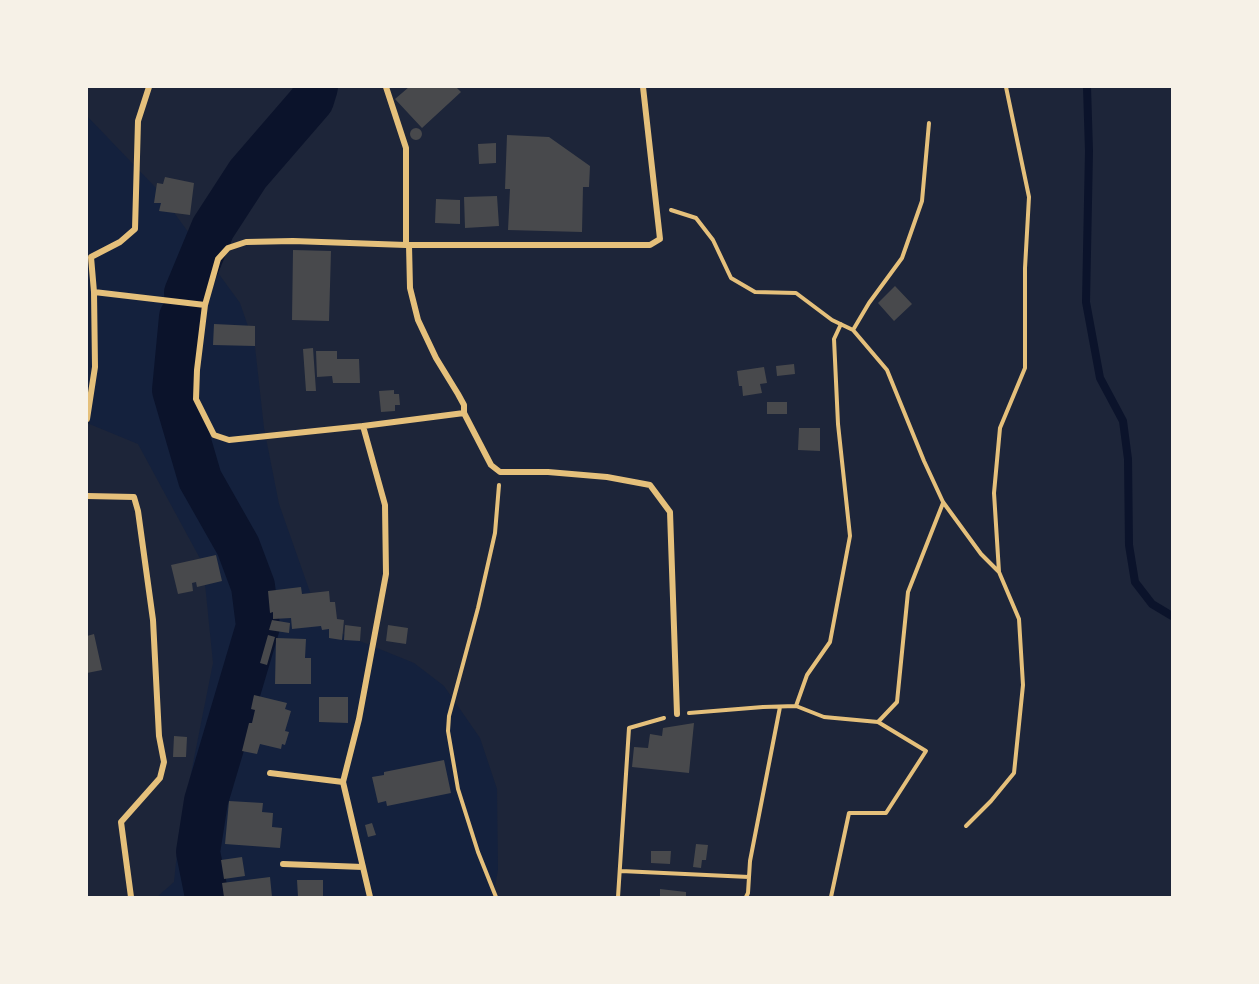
<!DOCTYPE html>
<html>
<head>
<meta charset="utf-8">
<style>
  body { margin:0 }
  #map { position:relative; width:1259px; height:984px; overflow:hidden; background:#14213d; font-family:"Space Grotesk",sans-serif }
  canvas { display:block }
  .frame { position:absolute; inset:0; border:88px solid #f6f1e7; pointer-events:none }
</style>
</head>
<body>
<div id="map">
<canvas width="1259" height="984"></canvas>
<div class="frame"></div>
</div>
<script>
const ctx = document.querySelector('canvas').getContext('2d');
ctx.lineJoin = 'round';
function paint(path, color) { ctx.fillStyle = color; ctx.fill(path, 'evenodd'); }
const poly = rows => new Path2D(rows.map(r => 'M' + r).join(''));
function strokePath(path, color, width, dash) { ctx.strokeStyle = color; ctx.lineWidth = width; ctx.lineCap = dash ? 'butt' : 'round'; ctx.setLineDash(dash || []); ctx.stroke(path); }
const green = poly([
  [87,87,1172,87,1172,897,493,897,498,870,497,789,480,738,444,686,414,663,335,631,317,612,279,504,264,428,255,347,240,303,156,188,87,116],
  [87,423,138,444,203,564,213,663,179,834,174,882,157,897,87,897]
]);
const stream = poly([
  [1087,87,1089,151,1086,302,1100,378,1123,421,1128,459,1129,545,1135,582,1152,604,1172,616]
]);
const river = poly([
  [186,293,213,228,248,174,312,100,316,87],
  [181,317,174,390,200,479,238,546,253,586,258,626,206,801,198,852,207,897]
]);
const building = poly([
  [409,87,456,87,461,92,422,128,395,99],
  '410 134a6 6 0 1 1 12 0a6 6 0 1 1-12 0Z',
  [507,135,549,137,590,166,589,187,583,187,582,232,508,230,510,189,505,189],
  [496,143,496,163,479,164,478,144],
  [165,177,194,183,190,215,159,211,161,203,154,203,157,183,163,184],
  [497,196,499,226,465,228,464,197],
  [436,199,460,200,460,224,435,223],
  [293,250,331,251,329,321,292,320],
  [895,286,912,304,894,321,878,303],
  [214,324,255,326,255,346,213,345],
  [313,348,316,391,306,391,303,349],
  [316,351,337,351,337,359,359,359,360,383,333,383,332,376,317,377],
  [794,364,795,374,777,376,776,366],
  [764,367,767,383,760,384,762,393,743,396,742,386,739,386,737,371],
  [394,390,394,394,399,394,400,405,395,405,395,411,381,412,379,391],
  [767,402,787,402,787,414,767,414],
  [799,428,820,428,820,451,798,450],
  [216,555,222,581,197,587,196,582,192,583,193,591,178,594,171,565],
  [301,587,302,594,329,591,330,602,335,602,337,619,344,620,342,640,329,638,329,629,322,630,321,626,292,629,291,618,273,619,273,612,270,613,268,591],
  [272,620,290,623,289,633,269,630],
  [345,625,361,627,360,641,344,640],
  [388,625,408,628,406,644,386,641],
  [94,634,102,670,87,673,87,636],
  [268,635,275,637,267,665,260,663],
  [276,638,306,639,305,658,311,658,311,684,275,684],
  [254,695,287,703,285,709,291,711,285,731,289,732,285,745,282,744,281,749,260,744,257,754,242,751,249,723,252,723,255,710,251,709],
  [319,697,348,697,348,723,319,722],
  [694,723,689,773,632,767,634,747,648,748,650,734,662,736,663,728],
  [174,736,187,737,186,757,173,757],
  [444,760,451,793,387,806,386,801,378,803,372,777,384,775,384,772],
  [229,801,263,803,262,812,273,813,272,827,282,828,280,848,225,844],
  [372,823,376,835,368,837,365,825],
  [696,844,708,845,706,860,702,860,701,868,693,867],
  [651,851,671,851,670,864,651,863],
  [242,857,245,876,224,879,221,860],
  [270,877,272,897,224,897,222,883],
  [297,880,323,880,323,897,298,897],
  [660,889,686,892,686,897,660,897]
]);
const path = poly([
  [671,210,696,218,713,240,731,278,755,292,796,293,832,320,853,330,887,370,924,461,943,502,981,554,998,571],
  [853,330,869,303,902,258,922,201,929,123],
  [796,706,807,675,830,642,850,536,838,424,834,339,841,324],
  [689,713,763,707,796,706,824,717,878,722,926,751,886,813,849,813,831,897],
  [878,722,897,702,908,592,943,503],
  [966,826,991,801,1014,773,1023,685,1019,619,999,572,994,493,1000,428,1025,368,1025,268,1029,197,1006,87],
  [621,871,749,877],
  [496,897,478,852,458,789,448,731,449,716,478,608,495,533,499,485],
  [618,897,629,728,664,718],
  [746,897,748,893,750,861,780,707]
]);
const minor = poly([
  [386,87,406,148,406,245],
  [643,87,660,239,650,245,406,245,293,241,246,242,228,248,218,259,205,305,197,370,196,399,214,435,229,440,363,426,464,413,491,465,500,472,548,472,607,477,650,485,670,512,677,714],
  [409,245,410,288,418,320,436,358,458,394,464,405,464,413],
  [94,292,205,305],
  [87,419,95,367,94,292,91,257,120,242,135,229,138,121,149,87],
  [363,426,385,505,386,574,359,719,343,782,370,897],
  [87,496,134,497,138,511,153,620,159,736,164,762,160,778,121,822,131,897],
  [270,773,343,782],
  [283,864,363,867]
]);
paint(green, '#1d2539');
strokePath(stream, '#0b132b', 8);
strokePath(river, '#0b132b', 44);
paint(building, '#48494c');
strokePath(path, '#e5c07b', 4);
strokePath(minor, '#e5c07b', 6);
</script>
</body>
</html>
